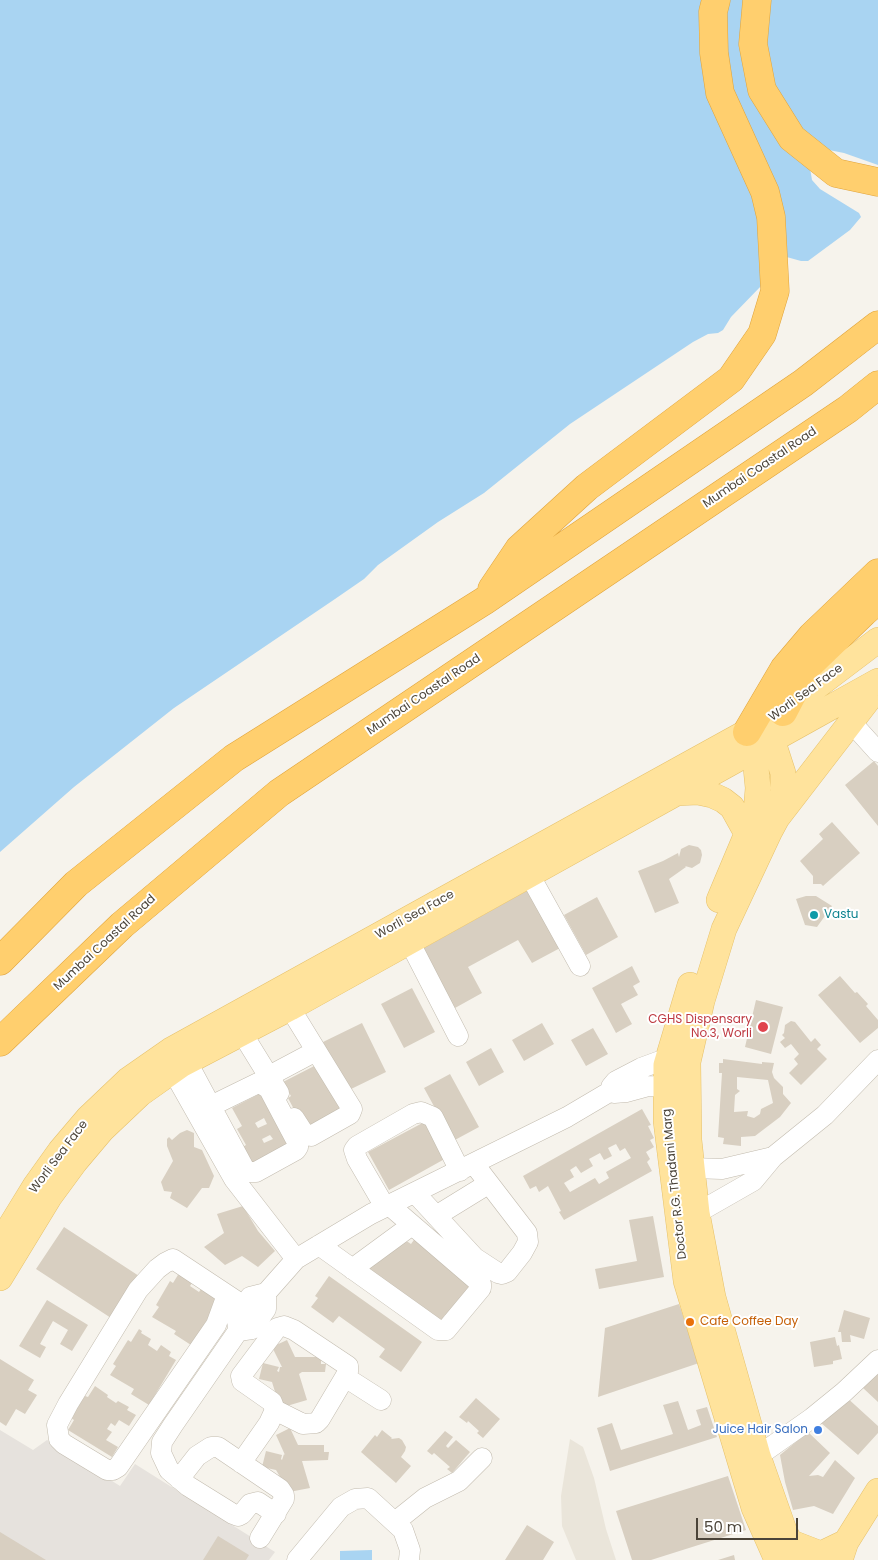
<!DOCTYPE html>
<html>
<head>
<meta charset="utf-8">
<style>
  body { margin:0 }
  #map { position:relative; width:878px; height:1560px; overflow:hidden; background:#f6f3ec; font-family:Poppins,sans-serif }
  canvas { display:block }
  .scale { position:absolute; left:696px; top:1518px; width:102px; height:22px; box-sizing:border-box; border:2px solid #4b4439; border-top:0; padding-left:6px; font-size:15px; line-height:18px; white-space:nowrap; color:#4b4439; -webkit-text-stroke:4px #fff; paint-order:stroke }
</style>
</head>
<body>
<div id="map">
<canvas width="878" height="1560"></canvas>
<div class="scale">50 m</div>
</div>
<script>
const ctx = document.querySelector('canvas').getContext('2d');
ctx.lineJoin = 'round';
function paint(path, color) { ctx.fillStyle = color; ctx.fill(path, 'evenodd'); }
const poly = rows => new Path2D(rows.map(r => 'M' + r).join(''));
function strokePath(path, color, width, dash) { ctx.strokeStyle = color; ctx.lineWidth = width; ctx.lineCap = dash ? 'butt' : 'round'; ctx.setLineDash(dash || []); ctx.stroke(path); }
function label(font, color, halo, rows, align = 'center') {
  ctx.font = font + ' Poppins,sans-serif'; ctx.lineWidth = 4; ctx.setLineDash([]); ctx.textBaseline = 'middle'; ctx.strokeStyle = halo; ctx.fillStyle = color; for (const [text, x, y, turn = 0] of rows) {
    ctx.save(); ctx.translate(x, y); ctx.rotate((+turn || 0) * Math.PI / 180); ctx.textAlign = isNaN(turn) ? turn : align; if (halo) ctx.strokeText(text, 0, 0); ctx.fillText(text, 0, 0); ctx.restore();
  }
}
const residential = poly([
  [570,1439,583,1447,594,1478,606,1529,616,1560,576,1560,562,1526,561,1496]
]);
const industrial = poly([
  [0,1430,33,1450,47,1440,120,1486,135,1464,275,1552,269,1560,0,1560]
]);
const water = poly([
  [0,0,878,0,878,165,844,153,824,149,810,168,812,180,820,189,859,213,861,217,850,230,808,261,801,261,783,256,761,286,731,317,723,330,718,333,708,334,693,342,570,424,484,493,438,522,378,565,364,579,335,599,174,708,74,787,0,852],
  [372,1550,372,1560,340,1560,340,1551]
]);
const building = poly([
  [874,761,878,766,878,826,845,785],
  [832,822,860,853,823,886,821,884,813,884,813,876,800,861,823,839,819,834],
  [689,845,698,847,701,850,702,855,700,863,692,868,685,866,686,867,669,879,679,903,655,913,638,871,663,861,678,853,679,857,681,849],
  [530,889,562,947,532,963,518,940,468,967,482,993,455,1008,422,949],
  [806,896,816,896,832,906,817,927,805,925,796,899],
  [597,897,618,937,586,955,564,915],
  [632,966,640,982,633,986,638,995,621,1004,632,1024,616,1033,592,988],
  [840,976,855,993,857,992,868,1004,866,1006,878,1020,878,1028,860,1043,818,995],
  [412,988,435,1032,404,1048,381,1004],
  [756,1000,783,1007,771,1054,745,1047],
  [791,1021,795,1022,811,1042,815,1038,821,1045,817,1049,827,1059,801,1085,789,1073,798,1064,794,1059,799,1054,791,1044,785,1048,780,1042,785,1038,782,1035,784,1033,785,1025],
  [362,1023,386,1072,347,1091,323,1042],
  [542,1023,554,1044,524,1061,512,1040],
  [593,1028,608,1054,586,1066,571,1040],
  [491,1048,504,1072,479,1086,466,1062],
  [723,1059,762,1064,762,1062,774,1063,772,1072,774,1078,783,1087,783,1094,791,1103,780,1117,755,1136,741,1137,741,1146,723,1144,724,1138,718,1137,722,1073,719,1073,719,1063,723,1063],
  [737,1077,768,1080,773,1103,761,1109,760,1114,754,1118,747,1116,748,1111,734,1112,735,1095,740,1091,737,1089],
  [322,1062,347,1111,306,1132,288,1098,291,1096,283,1082],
  [450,1074,479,1127,453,1141,424,1088],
  [267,1090,293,1146,248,1171,237,1150,246,1145,237,1129,242,1126,232,1108],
  [264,1118,267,1124,258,1128,255,1123],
  [270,1135,273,1139,264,1143,262,1139],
  [642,1109,651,1125,648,1126,654,1138,650,1140,654,1147,646,1152,650,1159,647,1162,652,1171,564,1220,559,1212,561,1211,548,1186,539,1192,536,1186,530,1189,523,1176],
  [616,1144,620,1151,625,1148,631,1158,606,1172,609,1178,599,1184,595,1178,570,1192,564,1183,574,1177,570,1170,576,1166,581,1173,593,1166,589,1159,600,1153,604,1160,612,1156,608,1148],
  [430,1119,450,1156,389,1190,368,1152],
  [187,1130,194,1133,194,1147,202,1150,214,1176,209,1188,202,1188,187,1208,170,1198,172,1192,164,1191,161,1182,173,1161,167,1146,167,1139,169,1137,172,1140,180,1133],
  [243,1206,258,1231,275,1251,258,1267,242,1256,225,1265,204,1247,224,1233,217,1214],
  [653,1216,664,1277,599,1289,595,1269,637,1261,629,1220],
  [64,1227,139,1276,111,1318,36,1269],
  [416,1237,474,1283,448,1317,445,1315,437,1326,363,1270,397,1243,400,1246,405,1240,411,1244],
  [181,1270,194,1280,190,1286,199,1292,203,1286,219,1301,191,1345,174,1334,176,1331,152,1317,159,1307,156,1305,170,1281,173,1283],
  [329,1276,422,1342,401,1372,379,1357,385,1349,339,1316,333,1323,311,1307,318,1298,315,1296],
  [47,1300,88,1325,72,1351,60,1344,68,1330,53,1321,40,1344,46,1347,40,1358,19,1346],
  [679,1304,699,1363,598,1397,605,1328],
  [844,1310,870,1318,864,1339,850,1335,851,1342,842,1342,841,1332,838,1332],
  [139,1329,142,1331,141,1333,151,1339,148,1345,157,1351,161,1345,171,1352,169,1356,176,1360,149,1405,131,1394,134,1389,110,1375,116,1366,113,1364,128,1340,131,1342],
  [835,1337,837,1346,839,1345,842,1359,833,1361,833,1364,814,1367,810,1342],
  [287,1340,295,1357,321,1357,321,1364,326,1364,325,1372,302,1372,299,1374,307,1400,280,1408,272,1382,259,1379,263,1363,279,1367,277,1371,279,1372,280,1367,282,1367,272,1347],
  [0,1359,34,1380,28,1390,37,1395,25,1414,16,1409,6,1426,0,1422],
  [878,1371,878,1402,863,1388],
  [95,1386,108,1395,107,1397,116,1403,118,1401,129,1407,127,1410,136,1415,129,1426,119,1420,115,1426,111,1423,107,1429,112,1432,106,1440,118,1447,112,1457,68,1430,74,1420,71,1418,85,1396,88,1397],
  [844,1395,878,1426,878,1433,858,1455,820,1422],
  [476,1398,500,1419,483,1438,477,1433,479,1431,468,1421,467,1423,459,1417],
  [678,1401,688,1430,701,1425,696,1410,707,1407,717,1437,610,1471,597,1428,612,1423,621,1450,673,1434,663,1405],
  [290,1428,298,1445,324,1445,324,1452,329,1452,328,1460,302,1461,310,1488,289,1492,276,1470,262,1467,266,1451,282,1455,281,1459,282,1460,284,1454,285,1455,276,1435],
  [382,1430,392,1438,391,1439,399,1438,402,1440,406,1447,405,1451,401,1457,411,1466,396,1483,361,1452,375,1435,377,1437],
  [445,1431,453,1437,446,1446,448,1448,456,1440,470,1452,452,1473,447,1469,450,1467,434,1453,432,1455,427,1451],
  [808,1432,830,1453,809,1476,818,1475,823,1477,835,1460,855,1478,833,1514,814,1506,793,1510,785,1482,780,1455],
  [728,1476,746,1530,651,1560,632,1560,616,1511],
  [527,1525,554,1542,543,1560,505,1560],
  [0,1532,46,1560,0,1560],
  [218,1536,249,1555,246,1560,203,1560],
  [734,1555,735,1560,718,1560]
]);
const minor = poly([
  [851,722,878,752],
  [529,874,580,966],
  [409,941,458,1036],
  [290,1008,352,1109,350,1114,311,1136,305,1135,294,1118],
  [242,1033,279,1093],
  [681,1061,660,1061,641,1068,616,1081,611,1087,611,1091,614,1093,626,1092,648,1086,681,1087],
  [187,1062,244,1168,248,1172,256,1172,296,1150,298,1147,296,1140,269,1089,263,1085,258,1083,211,1106],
  [173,1071,234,1179,296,1259],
  [269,1076,316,1051],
  [677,1171,692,1168,722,1169,773,1157],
  [415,1193,475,1258,498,1273,502,1274,507,1272,522,1253,528,1242,527,1233,474,1164],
  [385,1207,357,1159,354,1150,357,1146,413,1114,421,1112,433,1117,460,1171],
  [685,1215,697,1213,753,1181,773,1157,825,1115,878,1060],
  [436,1216,488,1184],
  [319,1245,438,1330,446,1330,481,1288,481,1284,389,1205],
  [352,1269,412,1225],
  [266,1293,296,1259,371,1214,567,1117,611,1091],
  [266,1293,266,1309,252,1329,238,1331,237,1318,250,1297,266,1293],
  [227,1295,216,1325,118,1467,113,1470,107,1470,64,1444,59,1439,57,1425,68,1404,138,1290,157,1269,165,1263,173,1259,244,1306],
  [238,1331,173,1425,162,1442,161,1453,169,1470,188,1486,233,1514,238,1516,242,1514,250,1504,258,1502,276,1514],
  [345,1377,381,1400],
  [758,1456,812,1418,844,1392,878,1360],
  [241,1463,269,1423,275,1410,272,1402,242,1381,241,1376,277,1328,284,1326,294,1330,348,1366,348,1372,320,1419,316,1423,303,1424,275,1410],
  [179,1479,197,1456,211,1447,218,1447,280,1489,284,1495,284,1499,260,1538],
  [395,1522,425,1498,459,1481,482,1458],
  [297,1560,341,1507,355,1499,368,1498,403,1530,410,1550,409,1560]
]);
const major = poly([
  [765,725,772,739,783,773,783,792,777,816],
  [676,793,698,792,712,795,723,800,732,807,747,834],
  [719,900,756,812,758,788,754,748,749,736],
  [690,985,666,1065,666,1121,686,1281,754,1508,777,1560],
  [0,1243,35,1186,60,1151,88,1118,128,1080,171,1050,783,712,878,640],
  [0,1278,50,1196,75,1162,102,1130,140,1094,181,1065,290,1008,878,681],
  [790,1542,821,1554,846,1542],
  [799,1560,784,1530,758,1456,713,1297,697,1213,689,1140,688,1062,702,1001,724,929,770,831,777,818,878,687],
  [840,1560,846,1542,878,1491]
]);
const highway = poly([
  [757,0,753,44,762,90,792,138,836,173,878,182],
  [492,589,519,549,587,487,731,379,762,334,775,291,771,217,765,192,720,93,714,53,713,12,716,0],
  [783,712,806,668,864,612,878,600],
  [747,732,784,669,812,636,878,573],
  [0,961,76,884,234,758,484,601,803,383,878,325],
  [0,1042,122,925,279,793,848,409,878,385]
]);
const markers = [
  [814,915,5,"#0f9aa8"],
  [763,1027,6,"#e0444e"],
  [690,1322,5,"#e8710a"],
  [818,1430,5,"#3f7fe0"]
];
const streetNames = [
  ["Mumbai Coastal Road",760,468,-34],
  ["Worli Sea Face",806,693,-36],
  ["Mumbai Coastal Road",424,695,-34],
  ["Worli Sea Face",415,915,-29],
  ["Mumbai Coastal Road",105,943,-43],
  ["Worli Sea Face",59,1157,-53],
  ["Doctor R.G. Thadani Marg",675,1184,-96]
];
const cultureNames = [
  ["Vastu",824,915]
];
const healthNames = [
  ["CGHS Dispensary",752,1020],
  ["No.3, Worli",752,1034]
];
const foodNames = [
  ["Cafe Coffee Day",700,1322]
];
const shopNames = [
  ["Juice Hair Salon",808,1430]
];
paint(residential, '#eae5da');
paint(industrial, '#e6e2dd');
paint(water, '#a9d4f2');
paint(building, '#d8cfc1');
strokePath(minor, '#c2bbae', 21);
strokePath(major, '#e6c16a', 26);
strokePath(highway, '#e0a43c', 29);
strokePath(minor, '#fff', 20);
strokePath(major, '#ffe39c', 25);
strokePath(highway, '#ffcf6e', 28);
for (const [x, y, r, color] of markers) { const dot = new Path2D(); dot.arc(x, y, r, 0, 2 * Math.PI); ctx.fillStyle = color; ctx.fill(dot); strokePath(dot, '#fff', 2); }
label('12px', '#4b4439', '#fff', streetNames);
label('12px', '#0d838f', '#fff', cultureNames, 'left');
label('12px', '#be3a42', '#fff', healthNames, 'right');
label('12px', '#c56008', '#fff', foodNames, 'left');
label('12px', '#366cbe', '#fff', shopNames, 'right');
</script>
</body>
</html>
